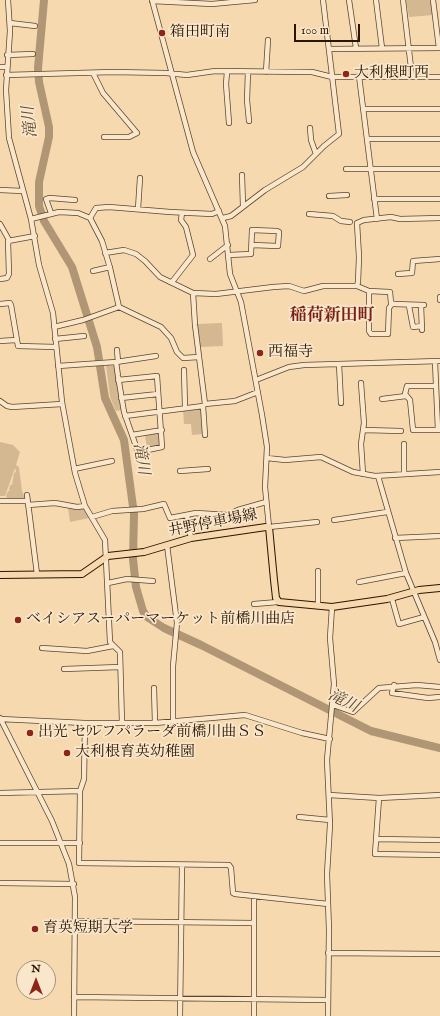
<!DOCTYPE html>
<html>
<head>
<meta charset="utf-8">
<style>
  body { margin:0 }
  #map { position:relative; width:440px; height:1016px; overflow:hidden; background:#f6d9af; font-family:"IM FELL English",serif }
  canvas { display:block }
  .north { position:absolute; left:16px; top:960px; width:40px; height:40px; box-sizing:border-box; background:#f9e6cb; border:1px solid #a6927a; border-radius:50%; rotate:0deg; font-size:11px; font-weight:700; line-height:16px; text-align:center; color:#291500 }
  .north::after { content:''; display:block; margin:auto; width:14px; height:18px; background:#8f2418; clip-path:polygon(50% 0,100% 100%,50% 72%,0 100%) }
  .scale { position:absolute; left:294px; top:24px; width:66px; height:18px; box-sizing:border-box; border:2px solid #291500; border-top:0; padding-left:5px; font-size:12px; line-height:14px; white-space:nowrap; color:#291500; -webkit-text-stroke:3px #f9e6cb; paint-order:stroke }
</style>
</head>
<body>
<div id="map">
<canvas width="440" height="1016"></canvas>
<div class="north">N</div>
<div class="scale">100 m</div>
</div>
<script>
const ctx = document.querySelector('canvas').getContext('2d');
ctx.lineJoin = 'round';
function paint(path, color) { ctx.fillStyle = color; ctx.fill(path, 'evenodd'); }
const poly = rows => new Path2D(rows.map(r => 'M' + r).join(''));
function strokePath(path, color, width, dash) { ctx.strokeStyle = color; ctx.lineWidth = width; ctx.lineCap = dash ? 'butt' : 'round'; ctx.setLineDash(dash || []); ctx.stroke(path); }
function label(font, color, halo, rows, align = 'center') {
  ctx.font = font + ' "IM FELL English","Noto Serif JP",serif'; ctx.lineWidth = 3.5; ctx.setLineDash([]); ctx.textBaseline = 'middle'; ctx.strokeStyle = halo; ctx.fillStyle = color; for (const [text, x, y, turn = 0] of rows) {
    ctx.save(); ctx.translate(x, y); ctx.rotate((+turn || 0) * Math.PI / 180); ctx.textAlign = isNaN(turn) ? turn : align; if (halo) ctx.strokeText(text, 0, 0); ctx.fillText(text, 0, 0); ctx.restore();
  }
}
const green = poly([
  [406,0,432,0,433,15,409,17],
  [222,323,223,346,200,347,197,324],
  [106,365,115,366,121,410,116,411,110,397],
  [201,408,203,434,192,435,191,424,184,424,183,409],
  [160,432,160,446,147,449,145,434],
  [0,442,13,445,20,452,16,465,19,467,22,491,25,498,8,499,6,496,8,491,10,491,9,490,10,485,12,485,14,473,16,472,15,468,5,496,0,496],
  [70,507,84,509,89,518,70,522,68,508]
]);
const river = poly([
  [44,0,38,68,39,82,49,127,49,137,39,182,39,206,44,221,72,267,97,347,105,398,124,440,134,514,133,559,136,587,143,611,147,617,164,628,201,645,371,731,440,748]
]);
const minor = poly([
  [8,0,10,31,6,90,9,138,31,219,39,265,53,313,62,402,75,473,85,506,105,540,110,642,120,652,122,723],
  [152,0,193,152,225,226,230,274,241,302,262,415,267,447,265,487,269,527,317,522],
  [349,0,356,48],
  [376,0,382,48],
  [403,0,412,76],
  [433,0,439,48],
  [152,1,212,4,255,0],
  [10,23,35,26],
  [330,49,440,48],
  [7,55,33,54],
  [0,67,7,67],
  [227,72,226,84,229,123],
  [248,72,247,100,249,121],
  [266,72,268,40],
  [93,73,103,93,137,133,129,137,104,137],
  [6,75,113,72,166,73,187,75,215,71,312,72,332,77,440,77],
  [359,76,377,219],
  [363,109,440,109],
  [310,128,311,140,316,154],
  [367,139,440,139],
  [346,169,440,169],
  [242,175,243,206],
  [0,190,23,191],
  [329,196,347,195],
  [374,199,440,199],
  [138,209,140,178],
  [51,213,46,199,50,198,75,200],
  [309,214,333,216,341,221,350,222],
  [90,218,96,208,109,207,170,212,212,214,219,211],
  [223,218,231,216,265,190,303,167,324,146,339,134,323,0],
  [31,219,59,212,78,213,90,218,102,241,110,268,119,307,161,327,171,338,177,352,183,358,199,357],
  [0,224,9,240],
  [105,253,124,250,136,254,145,261,160,277,193,293,216,294,273,287,289,286,304,291,323,286,357,286,358,282,359,257,357,223,364,220,391,217,400,219,440,218],
  [229,255,251,254,252,230,277,231,279,232,278,246,252,245],
  [210,259,228,245],
  [93,271,110,267],
  [398,274,412,273,413,261,440,259],
  [0,279,7,278,9,274,8,241,35,236],
  [172,282,193,255,186,227,181,220,182,213],
  [357,286,369,291,390,292,391,303,394,304,424,305],
  [369,291,369,331,371,334,388,334,389,308,392,304],
  [193,293,195,325,205,404],
  [440,297,440,300],
  [0,304,10,303,11,305,18,346,56,347],
  [421,305,422,330],
  [409,306,413,327,422,326],
  [54,327,83,320,119,307],
  [55,339,84,336],
  [0,341,16,340],
  [117,350,118,362],
  [116,362,156,356],
  [435,362,438,430],
  [339,364,341,403],
  [58,366,116,362,118,376,124,412,138,452,162,447,157,376,118,380],
  [184,370,185,407],
  [256,380,289,367,304,365,440,361],
  [361,383,364,423,361,444,363,474],
  [436,386,407,386,405,394,410,400,413,430,440,430],
  [121,398,158,394],
  [382,399,406,396],
  [0,401,7,406,12,407,62,404],
  [203,406,205,435],
  [125,416,203,406,205,404,235,401,258,392],
  [364,430,401,431],
  [132,435,162,430],
  [267,458,285,460,321,457,353,472,375,476,440,472],
  [74,469,112,461],
  [180,471,208,469],
  [404,473,404,444],
  [378,476,406,573,435,642,440,660],
  [27,495,37,574],
  [0,501,28,501],
  [28,505,55,503,77,507,85,506],
  [187,515,191,538],
  [92,517,112,511,143,509,164,504,170,518,196,513,228,515,238,510,266,502],
  [334,520,387,512],
  [395,538,440,536],
  [167,545,177,623,173,666,173,721],
  [359,582,406,573],
  [108,583,127,579,153,581],
  [392,599,399,624,424,617],
  [254,604,278,602],
  [318,606,318,571],
  [42,648,87,651,113,646],
  [64,669,120,667],
  [394,685,392,693,428,698,440,697],
  [154,688,155,723],
  [333,705,353,712,379,688,417,685,440,687],
  [0,718,52,821,69,864,75,897,74,1016],
  [0,719,85,723,155,723,245,715,302,733,330,739],
  [85,723,84,779,80,791,79,863,229,865,231,868,233,893,235,894,328,904],
  [0,793,80,791],
  [329,795,379,798,440,795],
  [379,798,375,854,440,855],
  [299,817,330,820],
  [376,839,440,840],
  [0,843,80,843],
  [0,883,74,884],
  [75,921,254,923],
  [328,953,440,954],
  [74,997,328,1000],
  [180,1016,182,865],
  [254,1016,254,897],
  [328,1016,329,930,327,874,330,825,327,760,334,684,330,638,332,607]
]);
const major = poly([
  [0,575,82,574,108,556,144,552,191,538,266,527,269,527,274,580,276,598,279,602,332,607,387,599,419,590,440,588]
]);
const markers = [
  [162,33,4,"#8f2418"],
  [346,74,4,"#8f2418"],
  [260,353,4,"#8f2418"],
  [18,620,4,"#8f2418"],
  [30,733,4,"#8f2418"],
  [67,753,4,"#8f2418"],
  [35,929,4,"#8f2418"]
];
const poiNames = [
  ["箱田町南",170,33],
  ["大利根町西",354,74],
  ["西福寺",268,353],
  ["ベイシアスーパーマーケット前橋川曲店",26,620],
  ["出光 セルフパラーダ前橋川曲ＳＳ",38,733],
  ["大利根育英幼稚園",75,753],
  ["育英短期大学",43,929]
];
const streetNames = [
  ["井野停車場線",213,524,-11]
];
const waterNames = [
  ["滝川",31,122,-96],
  ["滝川",140,459,81],
  ["滝川",343,702,26]
];
const quarterNames = [
  ["稲荷新田町",332,317]
];
paint(green, '#d3b891');
strokePath(river, '#b09674', 8);
strokePath(minor, '#5c462c', 6);
strokePath(major, '#291500', 8);
strokePath(minor, '#f9e6cb', 4.5);
strokePath(major, '#f6d9af', 6);
for (const [x, y, r, color] of markers) { const dot = new Path2D(); dot.arc(x, y, r, 0, 2 * Math.PI); ctx.fillStyle = color; ctx.fill(dot); strokePath(dot, '#f9e6cb', 1.5); }
label('15px', '#291500', '#f9e6cb', poiNames, 'left');
label('15px', '#291500', '#f9e6cb', streetNames);
label('italic 16px', '#5f492e', '#f9e6cb', waterNames);
label('bold 17px', '#7a1f14', '#f9e6cb', quarterNames);
</script>
</body>
</html>
